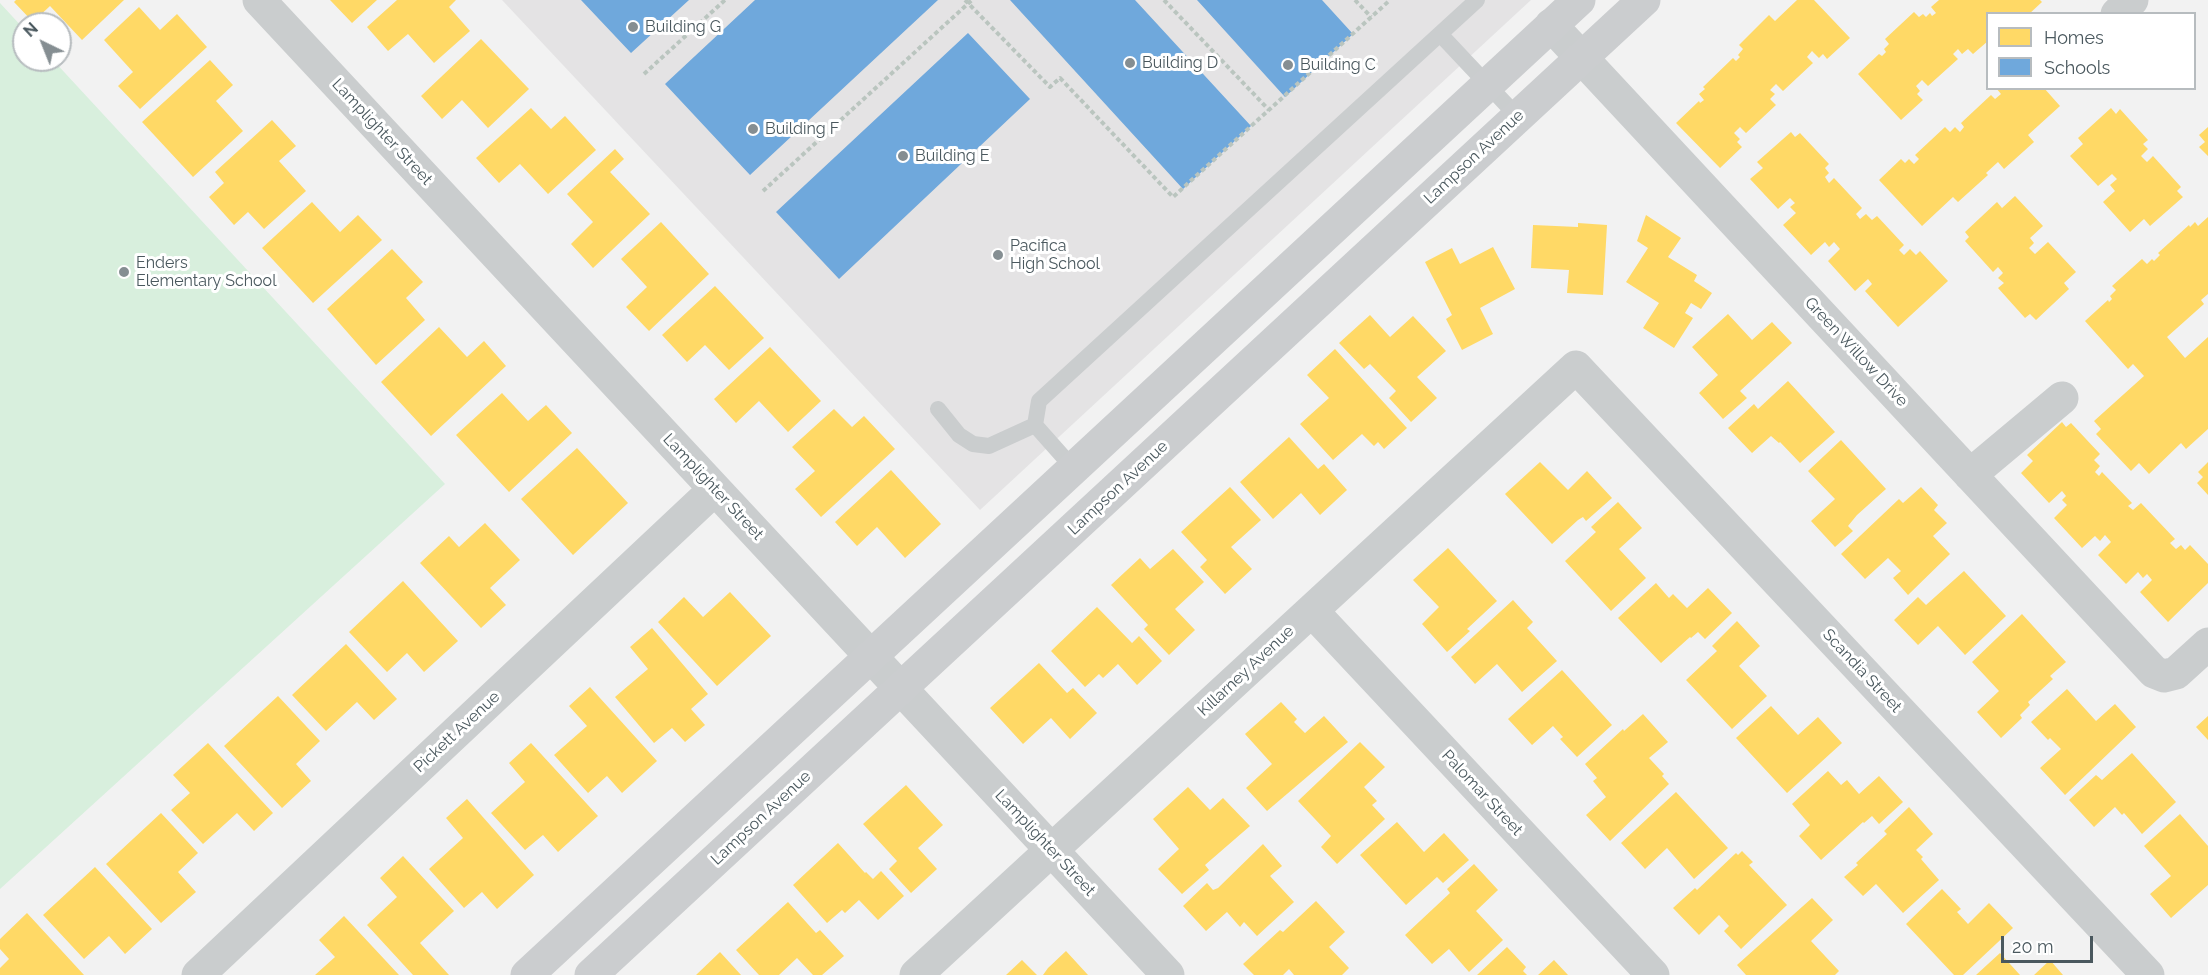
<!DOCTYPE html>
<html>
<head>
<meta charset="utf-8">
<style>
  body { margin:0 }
  #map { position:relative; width:2208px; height:975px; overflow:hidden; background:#f2f2f2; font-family:Raleway,sans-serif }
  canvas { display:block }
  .legend { position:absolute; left:1986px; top:12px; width:210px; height:78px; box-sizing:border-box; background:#fff; border:2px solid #b7bcbf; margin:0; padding:8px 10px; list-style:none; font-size:18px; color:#4a585e }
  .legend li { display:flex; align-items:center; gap:12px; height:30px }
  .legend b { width:30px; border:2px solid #b7bcbf }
  .north { position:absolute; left:12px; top:12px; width:60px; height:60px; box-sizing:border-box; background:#fff; border:2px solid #b7bcbf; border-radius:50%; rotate:317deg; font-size:16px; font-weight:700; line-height:24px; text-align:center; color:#4a585e }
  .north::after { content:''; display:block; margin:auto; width:21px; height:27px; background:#858e92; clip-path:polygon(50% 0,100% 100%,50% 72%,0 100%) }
  .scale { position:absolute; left:2001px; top:936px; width:92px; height:27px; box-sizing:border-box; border:3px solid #4a585e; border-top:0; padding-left:8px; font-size:18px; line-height:21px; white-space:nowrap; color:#4a585e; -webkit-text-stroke:4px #fff; paint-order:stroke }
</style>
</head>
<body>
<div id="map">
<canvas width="2208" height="975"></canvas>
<ul class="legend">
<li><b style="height:16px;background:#ffd966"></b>Homes</li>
<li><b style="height:16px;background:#6fa8dc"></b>Schools</li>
</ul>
<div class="north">N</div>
<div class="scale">20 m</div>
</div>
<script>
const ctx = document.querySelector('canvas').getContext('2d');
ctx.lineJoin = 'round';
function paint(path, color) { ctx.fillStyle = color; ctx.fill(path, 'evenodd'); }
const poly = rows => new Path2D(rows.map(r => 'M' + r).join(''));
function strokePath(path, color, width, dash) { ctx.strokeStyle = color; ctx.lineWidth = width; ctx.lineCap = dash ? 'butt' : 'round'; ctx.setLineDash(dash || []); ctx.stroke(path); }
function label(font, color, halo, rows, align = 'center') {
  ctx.font = font + ' Raleway,sans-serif'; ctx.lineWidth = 6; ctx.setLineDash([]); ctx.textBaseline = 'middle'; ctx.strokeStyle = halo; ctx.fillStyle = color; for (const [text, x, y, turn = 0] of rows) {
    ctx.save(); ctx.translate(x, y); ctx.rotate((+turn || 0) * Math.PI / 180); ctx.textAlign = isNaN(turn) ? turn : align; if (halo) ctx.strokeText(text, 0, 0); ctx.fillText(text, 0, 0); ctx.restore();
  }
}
const education = poly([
  [502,0,1531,0,980,510]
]);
const green = poly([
  [0,3,24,29,24,60,53,60,445,484,0,889]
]);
const homes = poly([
  [16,0,124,0,82,40,50,6,33,22,14,2],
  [330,0,377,0,352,23],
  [397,0,456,0,449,7,470,31,434,63,408,34,388,51,367,27],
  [1797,0,1814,0,1850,38,1827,59,1823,54,1819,58,1812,51,1807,57,1813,63,1783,91,1776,84,1770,90,1775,94,1770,99,1776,105,1746,133,1740,127,1734,133,1740,139,1737,142,1742,147,1720,168,1676,123,1699,101,1700,103,1704,100,1699,94,1705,89,1703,87,1733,58,1736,61,1740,57,1738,55,1743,49,1739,45,1769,15,1775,21],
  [1939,0,2040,0,2042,2,2029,14,1988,14,1988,41,1973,54,1968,49,1962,54,1958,49,1953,54,1958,59,1928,86,1922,80,1916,86,1920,91,1917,94,1923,100,1901,120,1858,74,1879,54,1882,56,1886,52,1884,49,1889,44,1885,39,1914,12,1919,17,1923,14,1926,17,1930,13,1932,16,1936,13,1931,7],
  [139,7,160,30,177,14,207,47,140,109,118,86,133,72,104,40],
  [481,39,529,89,488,128,462,100,442,119,421,96],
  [210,60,233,85,216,101,243,131,193,177,142,122],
  [1996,88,2044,88,2060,106,2028,135,2034,142,2004,169,1998,162,1986,173,1988,175,1958,202,1953,197,1922,226,1879,180,1901,159,1905,163,1909,159,1914,164,1919,159,1915,155,1945,127,1950,132,1955,127,1960,132,1964,127,1961,123,1991,95,1995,99,2001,94],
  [531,108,551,129,565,116,596,150,548,194,520,164,499,183,476,158],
  [2111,108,2116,114,2120,109,2148,140,2143,144,2148,149,2141,156,2147,162,2153,156,2181,187,2177,191,2183,197,2150,226,2144,219,2130,232,2103,202,2115,191,2110,185,2117,179,2112,174,2098,186,2070,156,2083,144,2078,138],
  [272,120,296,146,279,161,306,191,264,229,248,212,234,225,209,197,224,183,215,172],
  [2208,127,2208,156,2199,147,2205,142,2199,135],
  [1791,132,1795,137,1800,133,1829,164,1825,168,1829,173,1825,177,1829,183,1834,178,1862,208,1856,214,1860,219,1866,214,1872,220,1877,216,1904,245,1899,250,1904,255,1910,249,1916,255,1920,251,1948,281,1898,327,1865,291,1872,284,1868,279,1855,291,1828,261,1840,249,1834,242,1829,247,1825,242,1811,255,1783,225,1796,213,1790,207,1795,203,1790,198,1778,209,1750,179,1763,168,1757,162],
  [615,149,624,159,610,172,650,214,593,268,571,244,593,222,567,194],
  [2015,196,2043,226,2030,238,2034,243,2029,248,2035,254,2048,242,2076,272,2064,283,2069,289,2036,320,2030,314,2025,318,1998,288,2004,283,1998,278,2003,273,1998,267,1993,272,1965,241,1969,237,1965,232,1997,202,2002,208],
  [312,202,340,232,358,215,382,240,313,303,262,248],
  [1646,215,1681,238,1668,257,1697,275,1694,281,1712,293,1701,309,1691,303,1685,313,1693,318,1674,348,1643,328,1659,303,1626,282,1648,248,1637,241],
  [2208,217,2208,294,2201,300,2204,304,2167,337,2185,358,2208,337,2208,429,2186,449,2181,443,2149,474,2139,463,2131,471,2096,434,2101,429,2094,421,2144,376,2133,364,2128,369,2085,321,2108,300,2109,302,2112,299,2110,296,2116,290,2112,286,2142,259,2147,264,2152,259,2154,261,2160,255,2158,253,2189,225,2190,227,2195,222,2198,226],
  [661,222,709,274,649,331,626,307,647,287,621,259],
  [1578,223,1607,225,1603,295,1567,293,1569,270,1531,268,1533,225,1578,227],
  [1493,247,1515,289,1480,308,1493,334,1462,350,1446,319,1452,315,1425,262,1452,248,1460,264],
  [392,249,423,282,406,298,425,320,376,365,327,309],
  [715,286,764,338,729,370,705,345,687,362,662,335],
  [1728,314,1752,340,1772,322,1792,343,1740,391,1747,398,1723,419,1699,393,1718,375,1692,347],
  [1370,315,1390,337,1413,316,1446,351,1417,377,1437,398,1411,422,1389,398,1396,391,1370,364,1364,369,1339,343],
  [439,327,467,357,484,341,506,366,431,436,381,382],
  [770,347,821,401,788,432,759,401,736,423,714,399],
  [1335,349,1407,428,1384,449,1378,442,1374,446,1362,434,1333,460,1300,424,1329,398,1307,375],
  [1788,381,1835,432,1800,463,1780,442,1779,443,1771,436,1752,453,1728,428,1754,404,1758,409],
  [502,393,528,421,546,405,572,433,509,492,456,435],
  [834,409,852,427,864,416,895,449,821,517,795,489,815,471,792,447],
  [2062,422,2066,427,2071,423,2100,454,2094,460,2100,466,2095,472,2099,476,2102,472,2132,503,2128,506,2133,510,2141,503,2175,539,2170,543,2176,549,2181,545,2185,550,2190,545,2208,564,2208,583,2168,622,2140,592,2152,580,2147,574,2143,578,2138,572,2126,584,2098,555,2111,542,2105,535,2100,541,2095,536,2082,548,2054,518,2067,505,2062,500,2066,496,2062,491,2049,503,2021,473,2033,461,2027,455],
  [1289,437,1318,469,1324,464,1347,490,1320,515,1301,493,1273,519,1240,482],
  [1841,440,1886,489,1857,515,1848,526,1853,531,1835,547,1811,521,1835,499,1808,471],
  [577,448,628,503,573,555,521,499],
  [1540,462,1568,490,1587,471,1612,498,1586,521,1583,517,1578,520,1552,544,1505,494],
  [2208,462,2208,495,2197,483,2203,477,2198,472],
  [891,470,941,524,905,558,877,527,857,546,835,522],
  [1230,487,1261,520,1231,547,1252,569,1225,594,1200,567,1207,560,1181,532],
  [1921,487,1938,505,1934,510,1947,523,1933,536,1950,554,1908,595,1893,578,1901,571,1888,558,1865,579,1841,554,1899,499,1903,503],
  [1618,502,1642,528,1619,549,1646,578,1611,611,1565,561,1596,532,1591,527],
  [485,523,520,560,490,588,506,605,481,628,420,563,449,536,459,547],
  [1448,548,1497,601,1467,629,1470,631,1447,652,1422,624,1439,607,1413,580],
  [1173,549,1204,582,1175,609,1195,630,1169,655,1144,629,1148,625,1111,585,1140,558,1150,569],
  [1964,571,2006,616,1965,655,1938,626,1918,645,1894,620,1918,597,1926,605],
  [403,581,458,641,424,672,407,653,387,672,349,632],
  [1656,583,1669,598,1673,594,1687,608,1708,588,1732,613,1705,639,1698,632,1691,638,1690,637,1661,663,1618,618],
  [730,592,771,636,717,686,658,622,684,597,703,617],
  [1513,600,1533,622,1527,628,1557,661,1522,692,1497,664,1475,684,1451,657],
  [1097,607,1132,643,1139,636,1162,661,1137,685,1118,664,1103,678,1099,674,1085,687,1051,651],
  [2022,614,2066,662,2050,676,2053,679,2028,702,2030,705,2020,715,2022,718,2001,738,1977,712,1999,691,1972,662],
  [1737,621,1760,646,1739,666,1767,696,1732,729,1686,680,1717,651,1712,646],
  [652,628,708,694,691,709,705,725,685,742,672,728,654,743,615,697,648,669,630,647],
  [346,644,397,699,374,720,357,702,326,731,292,695],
  [1039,663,1067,693,1073,688,1097,713,1070,739,1051,718,1023,744,990,708],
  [1562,670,1612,725,1577,757,1560,739,1563,737,1553,726,1532,745,1508,719],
  [590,687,657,761,622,793,607,776,588,793,554,755,587,726,569,706],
  [2067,689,2096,721,2115,704,2136,727,2065,795,2040,768,2061,749,2050,738,2048,740,2031,722],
  [278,696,320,741,296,764,311,781,282,808,224,746],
  [1281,702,1297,719,1294,722,1305,733,1324,716,1348,742,1267,811,1246,788,1272,764,1245,734],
  [1771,706,1798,735,1818,717,1842,743,1787,793,1736,738],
  [1643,714,1668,742,1649,758,1664,774,1662,776,1669,784,1610,841,1586,815,1606,797,1593,781,1597,778,1585,764,1623,729,1624,731],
  [2208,716,2208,740,2196,727],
  [1360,742,1385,767,1364,787,1377,801,1372,805,1385,819,1337,864,1321,847,1331,836,1298,801],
  [208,743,273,813,254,831,237,813,203,844,171,810,190,793,173,775],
  [531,743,598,816,558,852,543,835,525,850,491,813,525,782,509,763],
  [2132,753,2176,802,2142,834,2124,813,2122,815,2115,807,2094,827,2069,800,2096,775,2102,780],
  [1828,771,1841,785,1847,780,1859,794,1879,776,1903,802,1879,824,1872,816,1864,823,1863,822,1821,860,1799,836,1810,825,1792,804],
  [906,785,943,825,918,848,937,869,911,893,889,869,897,861,863,824],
  [1188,787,1210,810,1223,798,1250,826,1205,865,1209,870,1182,894,1158,869,1179,849,1153,819],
  [1676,792,1728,848,1694,879,1667,848,1645,869,1621,843],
  [467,799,534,875,497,909,482,892,464,908,429,869,463,838,446,818],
  [1909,807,1933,834,1916,850,1923,857,1921,859,1939,880,1903,913,1876,884,1863,896,1844,877,1858,865,1856,863,1887,834,1884,831],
  [161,813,198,853,178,872,196,892,161,923,106,864],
  [2180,814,2208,846,2208,885,2171,918,2150,894,2171,876,2144,846],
  [1397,822,1424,852,1444,833,1469,860,1443,883,1437,877,1406,905,1360,855],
  [838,843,865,873,866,872,873,879,881,871,904,896,878,920,859,900,845,913,842,910,827,923,793,885],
  [1263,844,1282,866,1270,876,1294,902,1257,936,1244,922,1240,927,1227,912,1206,931,1183,906,1207,883,1213,890,1218,888],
  [1742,851,1753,862,1749,865,1787,905,1741,949,1724,931,1729,926,1719,915,1699,935,1673,908,1695,888,1697,890,1736,853,1738,855],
  [403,856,454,911,420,943,449,975,413,975,367,925,397,897,380,878],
  [1474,864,1498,890,1476,911,1503,940,1469,972,1449,949,1432,964,1405,935,1450,893,1447,889],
  [95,867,152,929,125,954,109,936,84,959,43,915],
  [1942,889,1961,909,1957,912,1968,924,1989,903,2013,928,1963,975,1954,975,1906,924],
  [1812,898,1833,920,1811,941,1839,971,1835,975,1746,975,1737,965],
  [1316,901,1345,932,1329,947,1349,968,1342,975,1294,975,1289,969,1283,975,1254,975,1243,964,1280,930,1283,932],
  [788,902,816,933,820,930,844,956,822,975,813,975,797,958,779,975,759,975,736,950],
  [27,913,84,975,0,975,0,968,9,959,0,949,0,939],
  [344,916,399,975,315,975,335,957,319,940],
  [1507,947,1526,967,1523,971,1527,975,1477,975],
  [1066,951,1088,975,1043,975,1048,968],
  [720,952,741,975,696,975],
  [2000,953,2020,975,1976,975],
  [1022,960,1037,975,1006,975],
  [1554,960,1568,975,1538,975],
  [2050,960,2063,975,2034,975]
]);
const schools = poly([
  [581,0,689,0,631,53],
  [755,0,938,0,750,175,665,84],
  [1010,0,1135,0,1251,126,1183,189],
  [1197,0,1322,0,1353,34,1285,97],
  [968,33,1030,99,839,279,776,212]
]);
const path = poly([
  [965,0,1050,87,1060,78,1173,197,1390,0],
  [1164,0,1269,110],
  [1355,0,1371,17],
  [644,74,725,0],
  [763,191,972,0]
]);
const service = poly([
  [1440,34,1517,116],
  [938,409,959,435,973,444,989,446,1035,425],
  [1074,469,1035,425,1039,401,1477,0]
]);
const minor = poly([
  [259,0,1168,975],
  [2117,14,2132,0],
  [1551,25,2154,672,2164,676,2176,673,2208,644],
  [1970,475,2062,398],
  [1312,611,1653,975],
  [198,975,715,489],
  [916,975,1576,367,2148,975]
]);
const secondary = poly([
  [527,975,1579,0],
  [591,975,1644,0]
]);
const markers = [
  [633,27,6,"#858e92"],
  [1130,63,6,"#858e92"],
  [1288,65,6,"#858e92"],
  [753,129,6,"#858e92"],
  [903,156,6,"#858e92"],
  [998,255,6,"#858e92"],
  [124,272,6,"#858e92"]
];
const poiNames = [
  ["Building G",645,27],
  ["Building D",1142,63],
  ["Building C",1300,65],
  ["Building F",765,129],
  ["Building E",915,156],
  ["Pacifica",1010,246],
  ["High School",1010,264],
  ["Enders",136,263],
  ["Elementary School",136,281]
];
const streetNames = [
  ["Lamplighter Street",382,132,47],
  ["Lampson Avenue",1474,157,-43],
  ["Green Willow Drive",1856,352,47],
  ["Lamplighter Street",713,487,47],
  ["Lampson Avenue",1118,488,-43],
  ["Killarney Avenue",1246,671,-43],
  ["Scandia Street",1862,671,47],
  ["Pickett Avenue",457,732,-43],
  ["Palomar Street",1482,793,47],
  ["Lampson Avenue",761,818,-43],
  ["Lamplighter Street",1045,843,47]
];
paint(education, '#e4e3e4');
paint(green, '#d8efdd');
paint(homes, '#ffd966');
paint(schools, '#6fa8dc');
strokePath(path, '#bac5bf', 4, [4.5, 3]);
strokePath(service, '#cacdce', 16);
strokePath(minor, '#cacdce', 33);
strokePath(secondary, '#cbcdcf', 33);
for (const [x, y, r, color] of markers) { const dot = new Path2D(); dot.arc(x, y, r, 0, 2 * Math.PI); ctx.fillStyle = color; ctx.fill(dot); strokePath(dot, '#fff', 2); }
label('16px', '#4a585e', '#fff', poiNames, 'left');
label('16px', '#4a585e', '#fff', streetNames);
</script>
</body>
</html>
